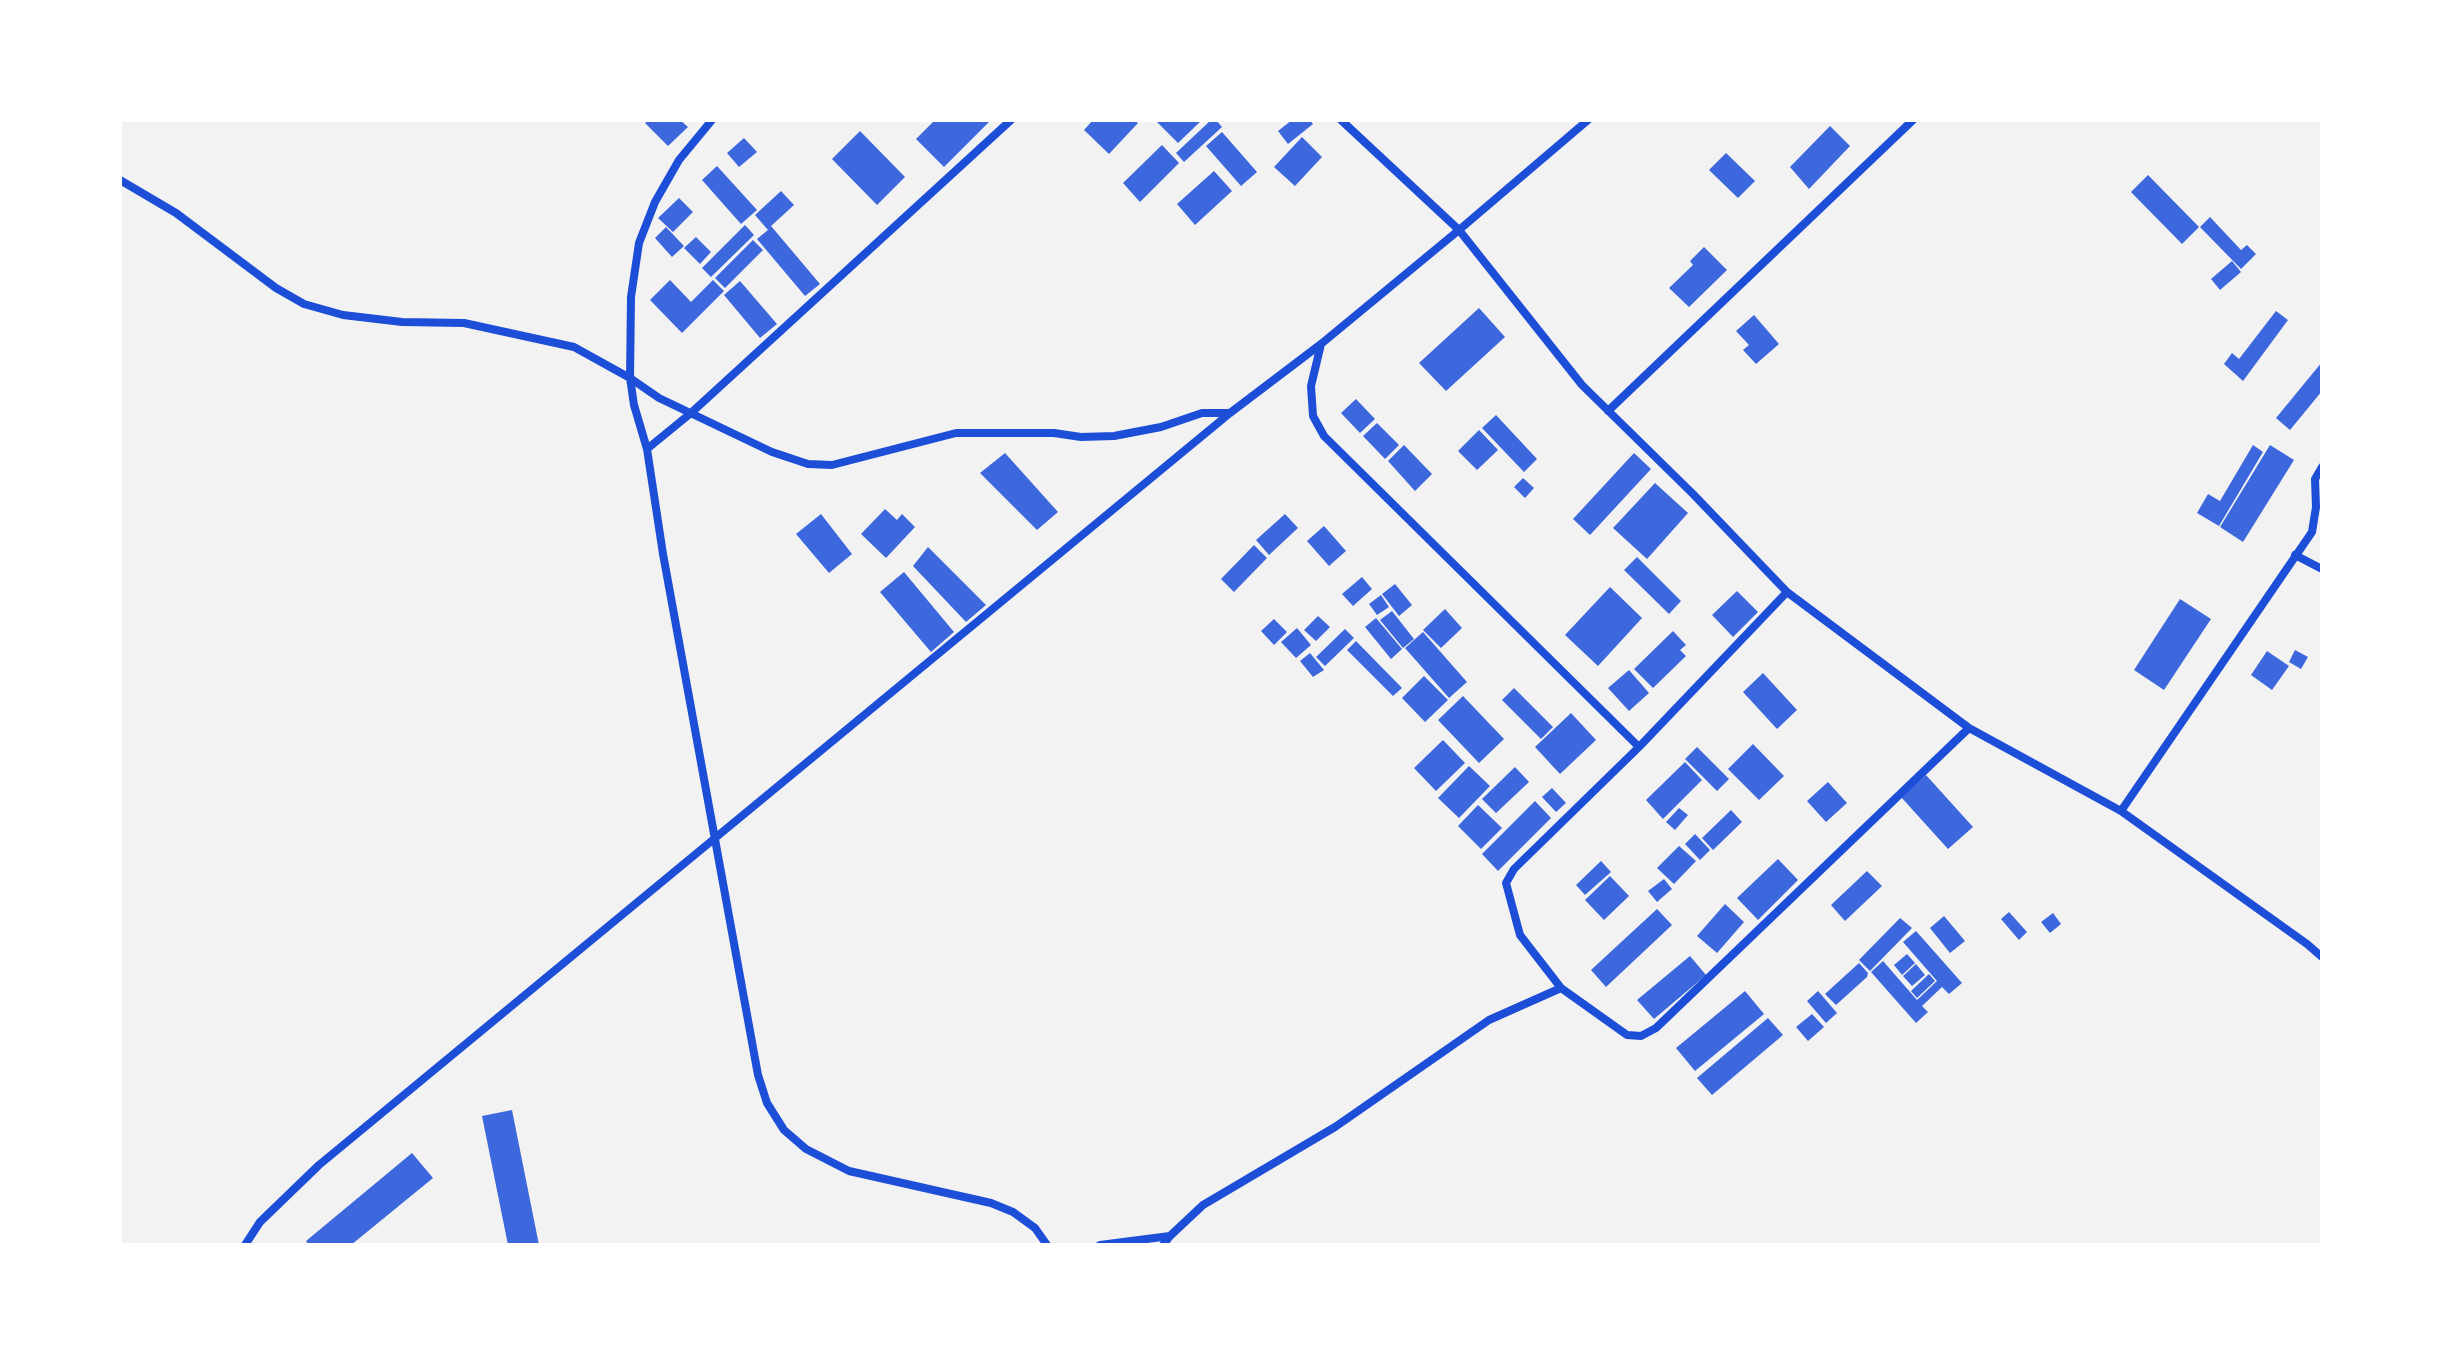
<!DOCTYPE html>
<html>
<head>
<meta charset="utf-8">
<style>
  body { margin:0 }
  #map { position:relative; width:2442px; height:1365px; overflow:hidden; background:#f2f2f2; font-family:"Noto Sans",sans-serif }
  canvas { display:block }
  .frame { position:absolute; inset:0; border:122px solid #fff; pointer-events:none }
</style>
</head>
<body>
<div id="map">
<canvas width="2442" height="1365"></canvas>
<div class="frame"></div>
</div>
<script>
const ctx = document.querySelector('canvas').getContext('2d');
ctx.lineJoin = 'round';
function paint(path, color) { ctx.fillStyle = color; ctx.fill(path, 'evenodd'); }
const poly = rows => new Path2D(rows.map(r => 'M' + r).join(''));
function strokePath(path, color, width, dash) { ctx.strokeStyle = color; ctx.lineWidth = width; ctx.lineCap = dash ? 'butt' : 'round'; ctx.setLineDash(dash || []); ctx.stroke(path); }
const building = poly([
  [649,120,680,120,688,127,668,146,645,123],
  [935,120,991,120,944,167,916,139],
  [1093,120,1134,120,1138,123,1109,154,1084,130],
  [1155,120,1202,120,1178,143],
  [1211,120,1216,120,1222,127,1184,162,1176,153],
  [1292,120,1310,120,1313,124,1288,144,1278,131],
  [1830,126,1850,146,1809,189,1790,167],
  [860,131,905,177,877,205,832,159],
  [1222,132,1257,172,1241,186,1206,146],
  [1302,137,1322,157,1295,186,1274,167],
  [744,138,757,152,739,167,727,153],
  [1162,145,1179,163,1140,202,1123,183],
  [1726,153,1755,181,1738,198,1709,170],
  [717,166,757,210,741,224,702,180],
  [1214,171,1232,191,1195,225,1177,204],
  [2148,175,2199,227,2182,244,2131,192],
  [781,191,794,205,771,226,820,284,805,296,757,239,768,230,755,215],
  [679,198,693,212,673,232,658,218],
  [2210,217,2241,250,2247,245,2256,254,2241,269,2200,227],
  [745,225,754,235,711,277,702,268],
  [666,227,684,246,672,257,655,238],
  [696,237,711,252,700,264,684,248],
  [753,240,763,250,725,288,715,278],
  [1704,247,1727,270,1689,307,1669,288,1693,265,1690,261],
  [2232,261,2241,272,2220,290,2211,279],
  [670,280,691,302,713,280,724,291,682,333,650,300],
  [740,281,777,324,760,338,724,295],
  [1479,308,1505,337,1446,391,1419,363],
  [2276,311,2288,320,2243,381,2224,364,2232,353,2239,359],
  [1754,315,1779,344,1756,364,1743,350,1749,345,1736,331],
  [2322,362,2322,391,2290,430,2276,418],
  [1356,399,1375,419,1360,433,1341,413],
  [1496,415,1537,459,1524,472,1482,428],
  [1377,423,1399,445,1385,459,1363,436],
  [1479,430,1498,450,1477,470,1458,451],
  [1404,445,1432,474,1415,491,1388,461],
  [2253,445,2263,452,2219,526,2197,513,2208,494,2220,501],
  [2270,445,2294,460,2243,542,2220,527],
  [1005,453,1058,512,1037,530,980,473],
  [1634,453,1651,469,1590,535,1573,519],
  [1523,478,1534,488,1525,498,1514,487],
  [1655,483,1688,513,1647,559,1613,528],
  [885,509,897,520,902,514,915,527,886,558,861,534],
  [821,514,852,554,829,573,796,534],
  [1285,514,1298,528,1269,555,1256,540],
  [1324,526,1346,551,1329,566,1307,541],
  [1254,545,1267,558,1234,592,1221,579],
  [928,547,986,605,966,622,913,566],
  [1637,557,1681,601,1669,614,1624,570],
  [904,572,954,632,931,652,880,592],
  [1362,577,1372,589,1353,606,1342,594],
  [1395,584,1412,605,1399,616,1382,594],
  [1610,587,1642,618,1598,666,1565,635],
  [1737,591,1758,612,1733,637,1712,615],
  [1381,595,1389,607,1377,615,1369,604],
  [2180,599,2211,619,2164,690,2134,670],
  [1445,609,1462,628,1441,648,1423,630],
  [1392,611,1414,639,1403,648,1380,620],
  [1318,616,1330,627,1316,641,1304,630],
  [1376,618,1402,649,1391,659,1365,627],
  [1274,619,1287,632,1274,645,1261,631],
  [1297,628,1311,645,1296,658,1281,642],
  [1345,629,1354,638,1325,666,1316,657],
  [1673,631,1686,645,1680,650,1686,656,1653,688,1634,669],
  [1423,632,1467,682,1449,698,1405,648],
  [1356,641,1402,688,1393,696,1347,650],
  [2295,650,2308,657,2301,669,2289,662],
  [2267,651,2289,666,2272,690,2251,675],
  [1310,653,1324,670,1313,677,1300,661],
  [1629,670,1649,693,1629,711,1608,688],
  [1763,673,1797,710,1777,729,1743,692],
  [1424,676,1448,700,1425,722,1402,698],
  [1514,688,1553,727,1541,739,1502,700],
  [1463,696,1504,739,1479,763,1438,720],
  [1571,713,1596,740,1560,774,1535,747],
  [1443,740,1465,763,1436,791,1414,768],
  [1753,744,1784,776,1759,800,1728,769],
  [1697,747,1729,779,1717,791,1685,759],
  [1685,762,1702,780,1663,819,1646,800],
  [1469,766,1490,786,1459,818,1438,798],
  [1515,767,1529,782,1496,813,1482,799],
  [1926,775,1973,827,1948,849,1901,797],
  [1828,782,1847,803,1826,822,1807,801],
  [1552,788,1566,803,1556,812,1542,797],
  [1535,801,1551,818,1498,871,1482,854],
  [1478,805,1502,828,1481,849,1458,826],
  [1679,808,1688,815,1675,830,1666,822],
  [1731,810,1742,822,1713,850,1702,838],
  [1695,834,1710,850,1700,860,1685,844],
  [1679,846,1696,861,1674,884,1657,868],
  [1778,859,1798,880,1758,920,1737,898],
  [1601,861,1611,872,1585,895,1576,885],
  [1867,871,1882,886,1845,921,1831,905],
  [1610,876,1629,896,1604,920,1585,900],
  [1664,879,1672,889,1657,902,1648,891],
  [1725,904,1744,922,1717,953,1697,936],
  [1657,909,1672,925,1606,987,1591,970],
  [2009,912,2027,932,2019,940,2001,919],
  [2053,913,2061,924,2050,933,2041,922],
  [1944,916,1965,941,1950,953,1930,928],
  [1900,918,1912,928,1870,971,1859,960],
  [1916,931,1962,983,1949,994,1942,987,1922,1006,1928,1012,1916,1023,1871,972,1883,961,1917,1000,1937,981,1903,942],
  [1907,954,1915,963,1902,975,1894,965],
  [1690,956,1706,975,1654,1019,1637,1000],
  [1859,963,1868,973,1867,977,1836,1005,1825,994],
  [1916,964,1925,975,1912,986,1903,976],
  [1929,974,1935,981,1917,998,1911,991],
  [1745,991,1764,1014,1695,1071,1676,1048],
  [1818,991,1837,1013,1826,1023,1807,1001],
  [1812,1014,1824,1027,1808,1041,1796,1027],
  [1768,1018,1783,1035,1712,1095,1697,1078],
  [512,1110,539,1245,508,1245,482,1116],
  [412,1153,433,1178,351,1245,309,1245,306,1241]
]);
const minor = poly([
  [712,120,679,160,655,202,639,243,631,297,630,378,634,405,647,449,663,554,758,1075,767,1103,784,1130,806,1149,849,1171,991,1203,1013,1212,1035,1228,1047,1245],
  [1341,120,1459,230,1582,385,1693,494,1787,592,1969,728,2121,811,2307,944,2322,957],
  [120,180,176,213,276,288,304,304,343,315,402,322,464,323,574,347,630,378,659,398,772,452,808,464,832,465,956,433,1054,433,1081,437,1114,436,1161,427,1202,413,1230,413],
  [1321,344,1311,386,1313,416,1324,436,1639,747],
  [1608,411,1913,120],
  [647,449,691,413,1011,120],
  [2295,555,2322,569],
  [1787,592,1639,747,1514,869,1506,883,1520,935,1561,988,1627,1035,1641,1036,1656,1028,1969,728],
  [2121,811,2312,532,2316,507,2315,479,2322,467],
  [245,1245,260,1222,319,1165,1230,413,1321,344,1459,230,1588,120],
  [1100,1245,1170,1236],
  [1163,1245,1170,1236,1203,1205,1335,1127,1489,1020,1561,988]
]);
paint(building, '#3d67dc');
strokePath(minor, '#1d4ed8', 8);
</script>
</body>
</html>
